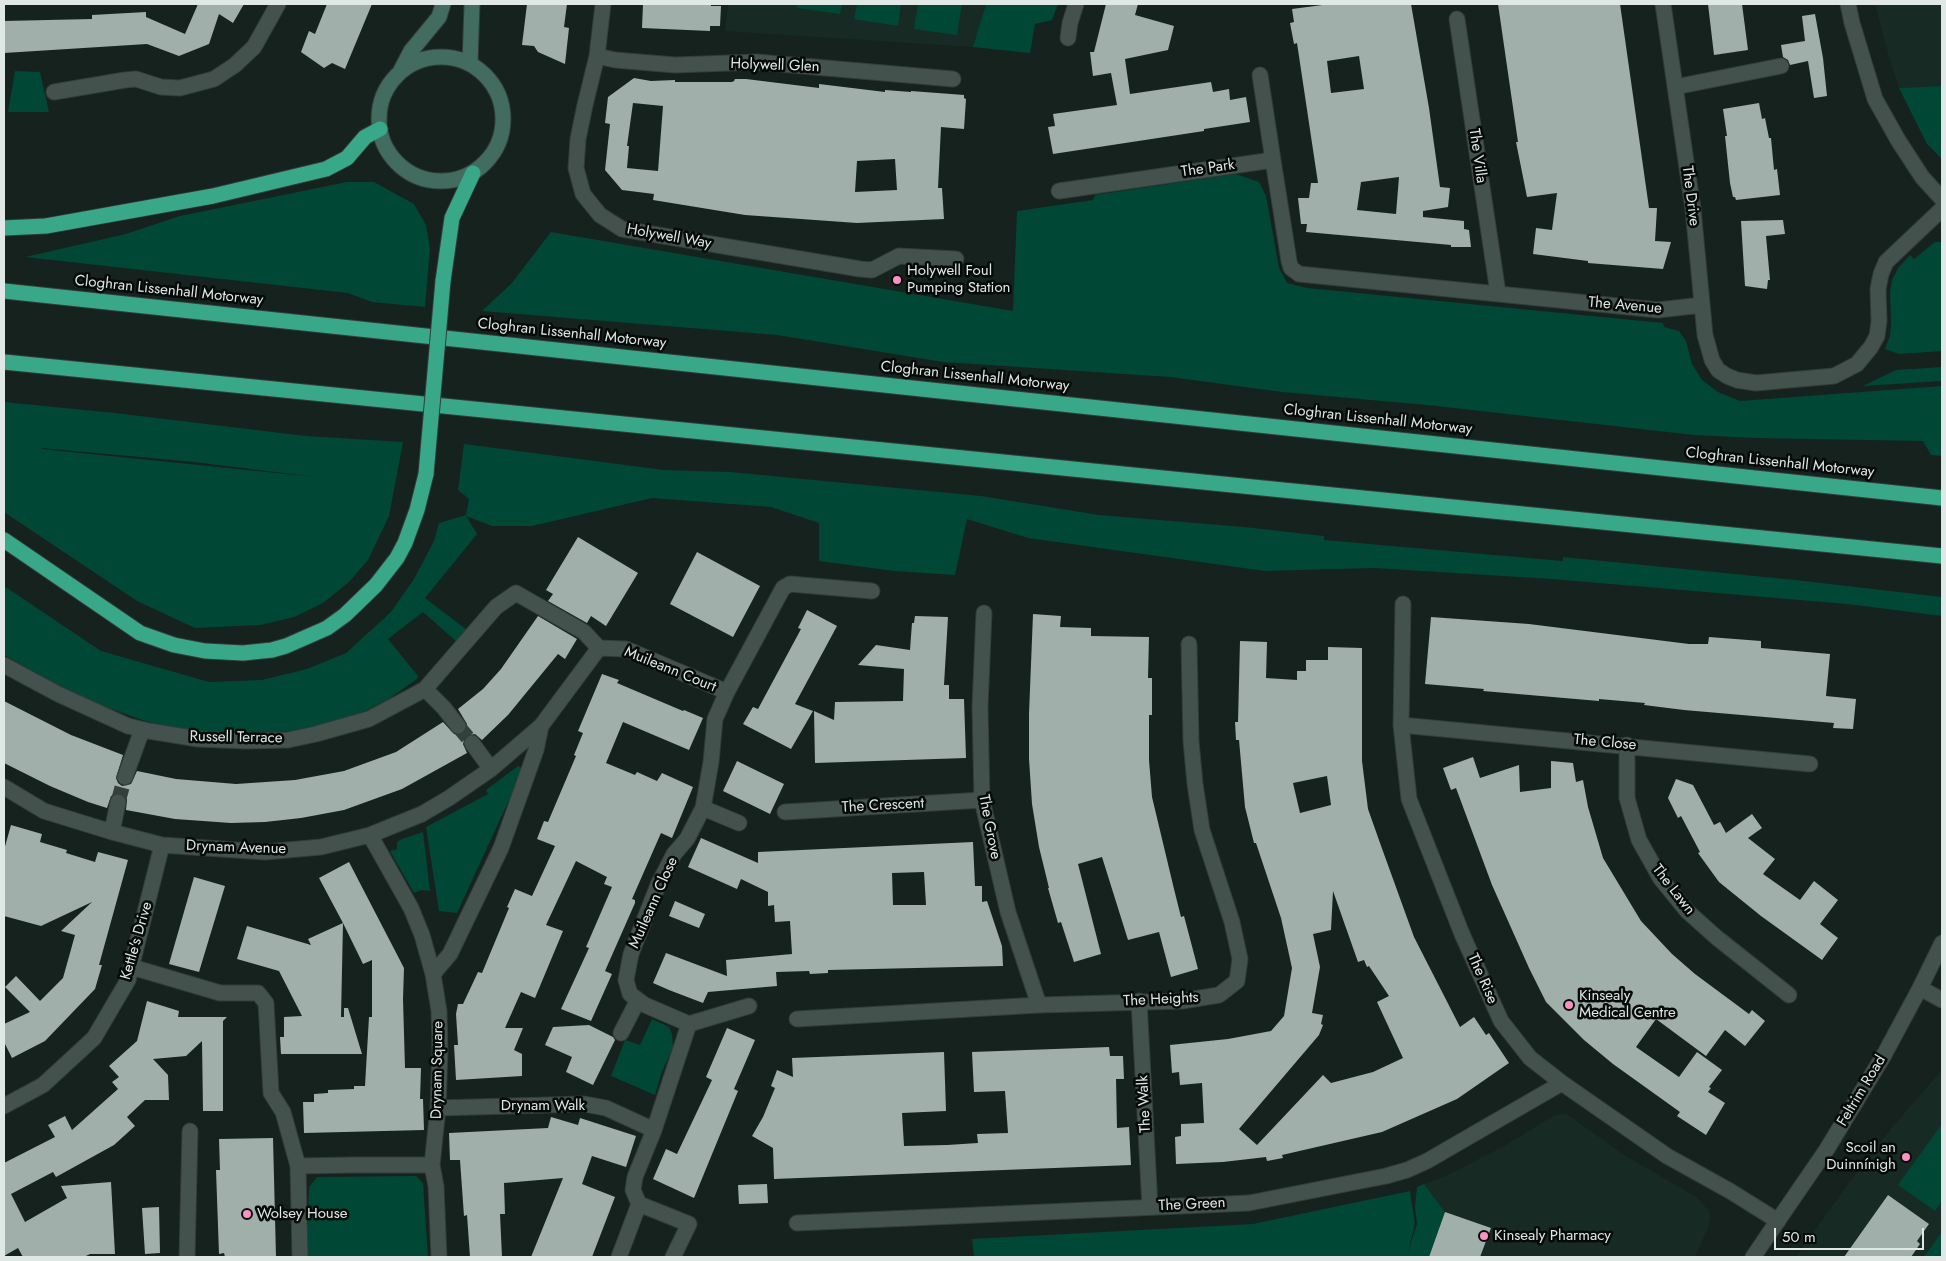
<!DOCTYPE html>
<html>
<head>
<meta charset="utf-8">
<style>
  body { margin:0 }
  #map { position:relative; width:1946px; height:1261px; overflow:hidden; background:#16221e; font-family:Jost,sans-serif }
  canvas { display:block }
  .frame { position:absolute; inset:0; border:5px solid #dfe8e4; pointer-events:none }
  .scale { position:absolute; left:1774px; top:1228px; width:150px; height:22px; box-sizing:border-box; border:2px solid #dfe8e4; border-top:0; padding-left:6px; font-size:15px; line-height:18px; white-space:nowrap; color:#dfe8e4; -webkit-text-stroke:4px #060a09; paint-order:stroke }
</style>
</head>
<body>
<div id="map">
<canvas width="1946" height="1261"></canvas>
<div class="frame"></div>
<div class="scale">50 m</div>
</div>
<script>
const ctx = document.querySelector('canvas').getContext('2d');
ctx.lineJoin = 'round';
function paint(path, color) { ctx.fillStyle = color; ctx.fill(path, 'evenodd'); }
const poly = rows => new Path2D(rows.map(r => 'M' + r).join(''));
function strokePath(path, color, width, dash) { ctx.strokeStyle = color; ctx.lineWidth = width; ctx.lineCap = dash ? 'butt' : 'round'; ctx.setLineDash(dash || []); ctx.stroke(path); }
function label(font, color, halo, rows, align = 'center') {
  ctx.font = font + ' Jost,sans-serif'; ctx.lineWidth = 5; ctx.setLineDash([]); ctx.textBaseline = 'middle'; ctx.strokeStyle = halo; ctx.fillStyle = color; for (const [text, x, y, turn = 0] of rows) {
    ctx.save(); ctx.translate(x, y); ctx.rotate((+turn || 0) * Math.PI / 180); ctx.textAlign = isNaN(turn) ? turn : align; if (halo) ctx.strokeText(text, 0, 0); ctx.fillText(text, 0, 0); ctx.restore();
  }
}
const built = poly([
  [728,4,986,4,973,47,725,31],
  [1875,4,1942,4,1942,86,1899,88,1889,57],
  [1942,1070,1942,1257,1796,1257,1845,1188,1894,1125],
  [1567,1114,1621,1153,1696,1197,1704,1205,1709,1212,1710,1218,1707,1230,1695,1257,1429,1257,1445,1213,1424,1184,1446,1176,1508,1144,1555,1115]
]);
const green = poly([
  [797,4,842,4,840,14,797,8],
  [857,4,901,4,898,26,854,19],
  [918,4,962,4,957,35,914,29],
  [986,4,1058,4,1052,20,1035,24,1030,53,973,47],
  [15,71,40,72,49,112,8,112],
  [1942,86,1942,159,1927,144,1899,88],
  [1236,174,1259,182,1266,196,1279,268,1287,283,1307,288,1663,323,1664,327,1679,331,1686,341,1692,364,1702,380,1718,392,1740,401,1942,386,1942,456,1931,455,1923,441,1754,438,1694,435,1427,405,1282,392,1170,377,943,362,777,335,482,311,511,284,551,232,1013,311,1017,211,1093,200,1095,195],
  [347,182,374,182,414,204,426,225,430,249,425,307,372,302,348,293,25,257,126,234,180,216],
  [1935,242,1942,242,1942,351,1899,354,1885,349,1890,336,1891,323,1890,292,1892,280,1898,268,1910,255,1914,259],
  [1942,367,1942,381,1863,386,1896,370],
  [4,402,115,413,306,436,403,442,389,516,368,560,349,582,323,603,294,617,260,625,195,628,137,601,4,512],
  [42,448,194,462,316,477,42,449],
  [464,444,664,470,730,472,981,496,1099,515,1244,527,1324,536,1324,540,1563,561,1563,557,1795,580,1942,597,1942,616,1847,604,1552,579,1374,568,1265,571,1028,538,967,519,955,575,894,571,819,561,819,523,771,507,652,498,532,526,492,526,466,516,477,534,425,598,467,630,457,642,423,612,388,639,418,676,417,679,387,700,363,712,332,722,291,731,240,735,177,729,142,720,84,699,4,655,4,586,101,651,209,682,262,680,307,669,346,653,391,612,414,579,434,541,439,523,466,515,469,499,458,490],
  [518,766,522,768,521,774,457,913,439,911,426,827,488,794,486,790],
  [423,832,430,891,422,890,414,893,390,851,397,849,397,842,402,839],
  [652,1019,669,1027,672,1034,673,1047,661,1074,655,1095,611,1076,625,1040,640,1045],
  [1942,1124,1942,1201,1935,1211,1898,1185],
  [416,1176,423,1183,428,1257,307,1257,309,1187,317,1177],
  [1424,1184,1445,1212,1429,1257,974,1257,972,1239,1253,1224,1410,1191,1415,1224,1408,1252,1417,1224,1415,1206,1417,1187],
  [1942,1232,1942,1257,1924,1257]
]);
const building = poly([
  [198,4,244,4,233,23,219,14,209,44,179,56,147,44,4,53,4,21,92,19,92,15,146,12,146,17,185,34],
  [327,4,372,4,345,69,332,63,324,68,301,52,309,31,315,34],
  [527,4,567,4,564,27,569,28,565,64,538,52,534,46,522,45],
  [643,4,711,4,711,6,721,6,720,26,710,26,710,31,642,28],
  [1106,4,1138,4,1135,15,1174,26,1168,50,1125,59,1130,94,1211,82,1213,92,1229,89,1230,100,1246,97,1250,122,1204,129,1204,131,1053,154,1048,127,1055,126,1053,114,1117,105,1111,73,1093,76,1090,52,1094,52],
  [1330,4,1411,4,1429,108,1440,187,1450,188,1448,207,1423,211,1423,217,1464,221,1464,229,1469,230,1471,247,1451,247,1451,245,1306,232,1307,224,1301,224,1298,198,1309,198,1311,183,1318,183,1297,43,1294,44,1290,23,1294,22,1292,9],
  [1359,56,1364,89,1331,93,1327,61],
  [1399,177,1396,214,1357,210,1361,182],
  [1498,4,1620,4,1649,208,1657,208,1655,241,1671,242,1663,269,1588,263,1588,261,1533,254,1536,228,1552,230,1557,193,1527,197,1516,142,1518,142],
  [1708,4,1742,4,1748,50,1714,55],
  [1815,14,1823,58,1827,96,1814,98,1808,61,1790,65,1788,60,1783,57,1781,45,1805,41,1802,16],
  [634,78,651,81,675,80,675,82,732,82,734,81,735,79,746,79,819,88,819,84,885,92,885,90,911,92,911,91,964,95,964,98,966,99,964,129,941,127,938,188,942,188,944,219,857,223,745,215,653,200,654,194,622,190,605,170,610,124,605,123,608,97],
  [633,103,663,106,658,171,627,168,629,146,627,146],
  [895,159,897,190,855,192,857,161],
  [1759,103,1762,119,1765,118,1769,138,1771,138,1774,170,1777,169,1780,195,1736,200,1735,197,1733,197,1730,183,1725,136,1727,136,1723,109],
  [1783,220,1785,234,1766,236,1770,280,1768,280,1767,289,1745,286,1741,221],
  [578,537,638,573,606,626,591,616,587,623,548,601,553,594,546,590],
  [697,552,760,586,733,637,670,604],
  [807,610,837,626,795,704,813,711,791,749,743,724,753,707,758,709,801,629,798,628],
  [1033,614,1061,616,1060,627,1091,628,1091,636,1149,637,1148,678,1152,678,1152,715,1149,715,1149,760,1152,797,1174,889,1181,917,1184,916,1198,969,1171,977,1159,932,1128,940,1102,857,1078,864,1101,954,1074,962,1061,922,1058,923,1048,888,1049,888,1039,847,1032,804,1029,759,1029,714],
  [538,616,577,639,565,659,558,654,508,715,482,740,475,734,466,736,463,744,467,753,402,789,344,810,301,818,265,822,231,823,175,819,126,810,127,799,119,793,111,796,107,808,88,802,50,786,4,763,4,701,71,735,123,755,116,778,118,783,122,786,131,784,137,771,176,779,236,784,295,780,344,771,396,752,443,722,454,734,460,735,464,733,467,724,458,709,483,689,501,669],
  [915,616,948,617,944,685,949,685,949,699,964,699,966,758,815,763,814,711,834,720,835,702,903,701,904,669,858,665,876,645,910,650,912,623,914,623],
  [1431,617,1529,624,1689,644,1708,644,1709,637,1761,641,1761,648,1830,654,1826,696,1856,699,1853,729,1833,728,1834,723,1684,710,1644,705,1645,703,1599,699,1599,701,1483,691,1484,689,1425,684],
  [1240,641,1267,642,1266,678,1297,680,1297,671,1306,671,1306,660,1328,660,1328,647,1362,648,1362,761,1368,809,1380,843,1414,937,1460,1027,1474,1017,1486,1035,1489,1033,1509,1063,1457,1099,1382,1132,1282,1155,1283,1158,1267,1161,1266,1157,1223,1162,1176,1164,1175,1137,1181,1136,1181,1124,1204,1123,1202,1083,1180,1085,1179,1072,1172,1073,1170,1045,1228,1039,1271,1031,1284,1016,1292,968,1281,918,1256,843,1254,843,1245,807,1239,740,1236,740,1235,722,1238,722],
  [1327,776,1331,805,1300,813,1293,783],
  [1333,891,1358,962,1364,960,1367,967,1369,966,1389,996,1377,1002,1403,1058,1373,1072,1331,1083,1323,1075,1257,1145,1239,1129,1319,1035,1323,1025,1321,1024,1323,1015,1312,1013,1320,967,1313,934,1331,930],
  [602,674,619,680,617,683,683,711,684,710,703,718,689,750,623,722,606,763,635,775,637,772,657,781,662,773,693,787,672,838,661,833,632,899,635,900,635,903,605,971,612,974,591,1021,561,1009,589,948,586,947,612,887,604,884,607,877,576,861,546,925,563,931,535,998,521,992,505,1028,523,1028,514,1050,522,1054,522,1076,456,1080,454,1045,458,1045,456,1014,458,1004,463,1004,478,972,482,973,509,908,507,907,515,889,532,896,555,846,537,839,544,821,548,822,576,756,574,755,583,733,578,731],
  [1473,757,1480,778,1519,765,1520,792,1551,788,1551,761,1573,763,1576,782,1583,780,1588,807,1603,858,1641,921,1672,954,1695,974,1749,1014,1752,1010,1765,1021,1745,1046,1725,1030,1706,1056,1656,1019,1636,1047,1679,1077,1697,1052,1722,1070,1709,1087,1711,1088,1708,1092,1725,1103,1706,1135,1677,1116,1680,1112,1613,1064,1584,1040,1546,1002,1529,968,1492,885,1456,788,1451,790,1443,768],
  [737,761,784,784,770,814,723,791],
  [1676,779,1693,785,1714,825,1720,822,1726,833,1752,814,1762,828,1748,838,1775,859,1763,874,1800,900,1814,881,1838,900,1820,924,1838,938,1822,960,1761,916,1719,882,1698,853,1700,852,1681,816,1678,818,1668,798],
  [11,825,42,834,40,842,67,850,66,853,95,862,98,852,128,860,99,965,102,965,95,989,45,1041,12,1058,4,1042,4,1024,30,1012,5,987,16,976,40,1001,63,978,75,935,61,931,92,902,41,926,4,916,4,850],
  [701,838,758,863,758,852,973,842,975,886,982,886,982,902,987,901,1002,946,1003,966,828,970,828,973,810,974,809,971,776,972,777,986,708,992,703,1003,669,990,653,983,666,953,727,976,726,960,792,954,790,921,775,922,774,905,768,906,768,892,741,879,737,889,688,867],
  [924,872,926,905,893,905,892,873],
  [349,862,404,968,403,999,405,1068,421,1068,420,1099,423,1099,424,1130,304,1133,303,1102,314,1102,314,1094,328,1093,328,1090,354,1089,354,1086,365,1086,369,1017,372,1017,372,960,363,964,343,923,341,1017,344,1017,344,1008,348,1008,362,1054,281,1054,280,1037,284,1037,284,1017,302,1016,279,971,237,959,247,926,311,945,308,939,343,923,319,878],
  [194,877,225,886,199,972,169,964],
  [675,901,705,914,699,928,669,916],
  [147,1001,179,1011,178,1017,227,1017,223,1021,223,1111,203,1111,202,1041,186,1056,153,1059,168,1075,169,1100,145,1100,127,1117,135,1126,114,1145,56,1177,53,1172,11,1194,25,1222,67,1198,61,1186,111,1182,115,1254,90,1254,84,1257,23,1257,18,1248,4,1256,4,1163,55,1137,48,1125,65,1116,72,1130,118,1089,112,1082,119,1077,109,1066,137,1041],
  [589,1025,613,1037,615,1040,593,1085,566,1072,572,1057,545,1045,553,1027],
  [727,1028,755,1040,734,1089,738,1091,694,1198,653,1179,666,1149,677,1154,712,1080,706,1077],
  [1109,1047,1110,1056,1123,1056,1124,1079,1116,1079,1117,1128,1129,1127,1131,1165,774,1179,773,1148,752,1136,763,1117,775,1088,771,1086,777,1070,793,1077,792,1058,944,1052,946,1111,902,1113,904,1146,947,1145,978,1143,977,1134,1008,1133,1005,1091,974,1092,972,1052],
  [551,1117,578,1125,580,1118,636,1136,626,1167,592,1156,582,1184,615,1197,592,1257,531,1257,563,1178,504,1183,505,1214,500,1214,502,1257,470,1257,467,1215,464,1216,460,1160,450,1160,449,1133,548,1128],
  [273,1138,276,1257,225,1257,224,1253,219,1254,216,1170,220,1170,219,1139],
  [767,1184,768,1203,739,1204,738,1185],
  [1888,1195,1929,1224,1917,1241,1920,1244,1911,1257,1844,1257],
  [159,1207,160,1253,145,1254,142,1208],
  [1445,1212,1491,1228,1480,1257,1429,1257]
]);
const minorTunnel = poly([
  [458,726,472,743],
  [118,802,125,777]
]);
const minor = poly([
  [603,4,597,56,585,105,578,139,576,168,583,194,600,215,622,229,860,269,872,270,899,256,956,259],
  [1663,4,1693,209,1705,335,1712,360,1718,370,1727,376,1737,380,1756,383,1834,376,1857,364,1871,347,1877,336,1879,321,1878,289,1881,274,1886,262,1942,209],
  [1457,19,1498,293],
  [1068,38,1070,23,1076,4],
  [597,56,615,60,675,65,757,62,953,79],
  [1675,87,1781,66],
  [54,92,125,80,136,79,161,87,180,88,214,79,235,65,254,47,278,4],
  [1273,160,1289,261,1291,268,1299,274,1658,310,1702,305],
  [1059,191,1273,160,1260,75],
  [1403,604,1401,725,1409,799,1462,934,1501,1021,1530,1058,1562,1083,1667,1156,1730,1191,1778,1221],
  [984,613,980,707,982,800,1008,912,1039,1005],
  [4,665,58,694,128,726,149,731,198,739,247,741,288,740,316,734,369,719,414,695,425,689,496,607,516,593,584,632,599,648],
  [425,689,444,708,458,726],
  [1401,725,1810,764],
  [472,743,491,769],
  [1627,745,1627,798,1639,840,1661,879,1687,911,1716,937,1789,995],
  [125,777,142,730],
  [4,787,44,811,112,832,162,845,265,852,321,847,370,835,422,814,449,798,491,769,541,726,599,648,626,649,727,692],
  [703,808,739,823],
  [785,812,982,800],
  [112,832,118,802],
  [370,835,411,908,422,935,433,974,439,1011,440,1051,438,1108,432,1165],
  [132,967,220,993,258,993,266,1003,271,1093,283,1112,298,1166],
  [433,974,450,954,501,848,536,750,541,726],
  [1920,988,1942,1000],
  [1139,1001,1150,1207],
  [797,1019,1039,1005,1182,1001,1219,995,1237,981,1240,959,1232,922,1202,830,1195,784,1191,741,1189,644],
  [689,1024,645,1005,630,994,626,980,631,954,658,885,674,854,687,839,703,808,711,762,715,719,727,692,783,588,790,584,872,591],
  [621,1033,638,1000],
  [4,1106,43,1085,94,1038,128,980,162,845],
  [438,1108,584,1104,606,1108,654,1130,635,1177,633,1190,639,1204],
  [654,1130,689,1024,749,1006],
  [797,1223,1249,1203,1386,1176,1407,1170,1427,1161,1562,1083],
  [187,1257,190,1131],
  [300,1257,298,1166,351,1165,432,1165,436,1186,439,1257],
  [619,1257,639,1204,689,1224,673,1257]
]);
const tertiary = poly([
  [1848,4,1852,23,1875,99,1898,140,1922,177,1942,199],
  [1753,1257,1827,1149,1884,1055,1920,988,1942,943]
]);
const secondary = poly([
  '379 119a62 62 0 1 1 124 0a62 62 0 1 1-124 0Z',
  [470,63,472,4],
  [401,70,411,51,439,17,443,4]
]);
const motorway = poly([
  [4,228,46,226,213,196,326,169,347,158,365,137,380,129],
  [443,281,452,218,473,173],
  [4,291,1942,498],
  [4,362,1942,556],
  [4,540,140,633,174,645,205,651,243,653,272,650,286,646,327,628,345,615,376,585,397,558,405,543,417,510,426,474]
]);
const motorwayBridge = poly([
  [426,474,443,281]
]);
const markers = [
  [897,280,5,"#fc8fc3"],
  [1569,1005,5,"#fc8fc3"],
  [1906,1157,5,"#fc8fc3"],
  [247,1214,5,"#fc8fc3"],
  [1484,1236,5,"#fc8fc3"]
];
const streetNames = [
  ["Holywell Glen",775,66,2],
  ["The Villa",1477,156,82],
  ["The Park",1208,169,-8],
  ["The Drive",1690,196,83],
  ["Holywell Way",669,237,10],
  ["Cloghran Lissenhall Motorway",169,291,6],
  ["The Avenue",1625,306,5],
  ["Cloghran Lissenhall Motorway",572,334,6],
  ["Cloghran Lissenhall Motorway",975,377,6],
  ["Cloghran Lissenhall Motorway",1378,420,6],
  ["Cloghran Lissenhall Motorway",1780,463,6],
  ["Muileann Court",670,670,22],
  ["Russell Terrace",236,738,1],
  ["The Close",1605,743,5],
  ["The Crescent",883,806,-3],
  ["The Grove",989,827,79],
  ["Drynam Avenue",236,848,2],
  ["The Lawn",1673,890,52],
  ["Muileann Close",654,903,-66],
  ["Kettle's Drive",137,941,-74],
  ["The Rise",1482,979,66],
  ["The Heights",1161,1000,-3],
  ["Drynam Square",438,1070,-89],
  ["Feltrim Road",1862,1091,-59],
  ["The Walk",1145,1104,-93],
  ["Drynam Walk",543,1106],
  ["The Green",1192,1205,-3]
];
const poiNames = [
  ["Holywell Foul",907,271],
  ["Pumping Station",907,288],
  ["Kinsealy",1579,996],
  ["Medical Centre",1579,1013],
  ["Scoil an",1896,1148,"right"],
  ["Duinnínigh",1896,1165,"right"],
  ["Wolsey House",257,1214],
  ["Kinsealy Pharmacy",1494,1236]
];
paint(built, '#172b24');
paint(green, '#004736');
paint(building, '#a0afa9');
strokePath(minorTunnel, '#34403c', 15, [15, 8]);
strokePath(minor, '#333c38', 17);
strokePath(tertiary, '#333c38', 17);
strokePath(secondary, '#333c38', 17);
strokePath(motorway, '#333c38', 17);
strokePath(minor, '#44524d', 15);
strokePath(tertiary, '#44524d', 15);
strokePath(secondary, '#416c5f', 15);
strokePath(motorway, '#39a889', 15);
strokePath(motorwayBridge, '#333c38', 17, []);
strokePath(motorwayBridge, '#39a889', 15);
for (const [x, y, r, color] of markers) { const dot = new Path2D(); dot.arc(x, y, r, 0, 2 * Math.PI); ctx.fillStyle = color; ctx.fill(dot); strokePath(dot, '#060a09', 2); }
label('15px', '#dfe8e4', '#060a09', streetNames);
label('15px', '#dfe8e4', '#060a09', poiNames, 'left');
</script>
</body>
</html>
